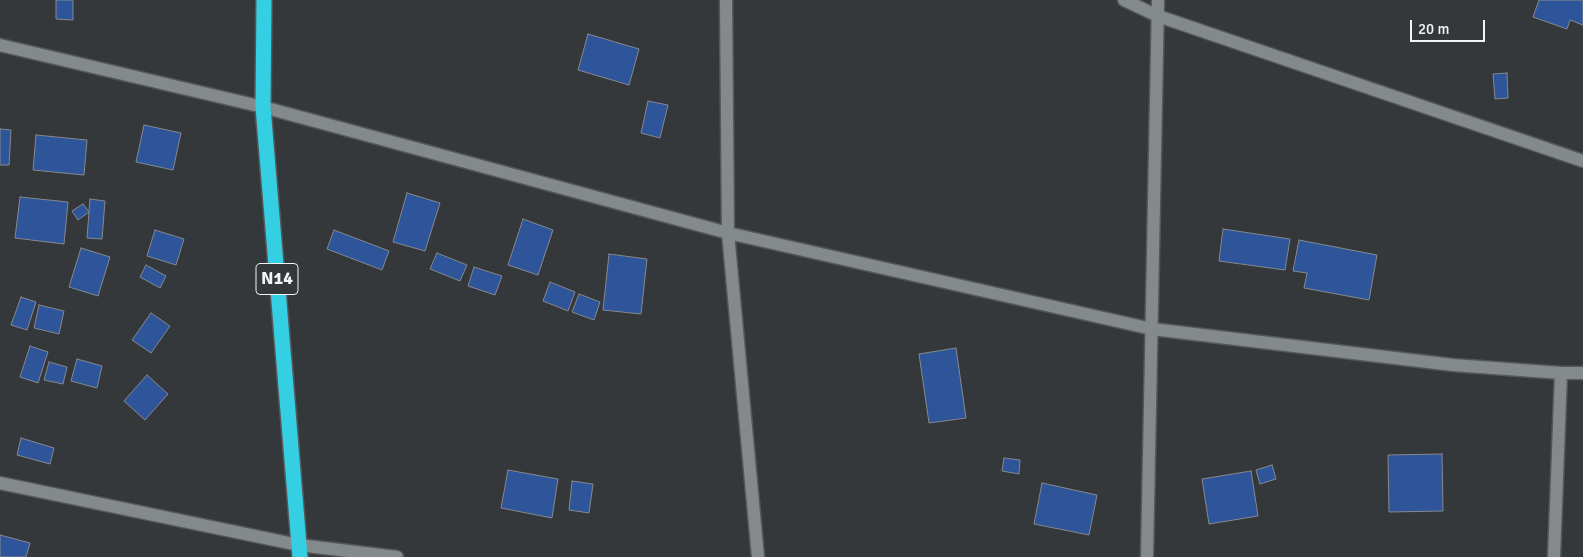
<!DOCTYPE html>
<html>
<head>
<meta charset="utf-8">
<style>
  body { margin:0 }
  #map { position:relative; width:1583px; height:557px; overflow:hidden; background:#34383b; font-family:Signika,sans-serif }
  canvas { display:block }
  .scale { position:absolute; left:1410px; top:20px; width:75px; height:22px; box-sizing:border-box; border:2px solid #f2f5f6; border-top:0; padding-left:6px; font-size:15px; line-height:18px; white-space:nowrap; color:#f2f5f6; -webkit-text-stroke:4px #34383b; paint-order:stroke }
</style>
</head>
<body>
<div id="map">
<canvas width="1583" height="557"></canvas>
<div class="scale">20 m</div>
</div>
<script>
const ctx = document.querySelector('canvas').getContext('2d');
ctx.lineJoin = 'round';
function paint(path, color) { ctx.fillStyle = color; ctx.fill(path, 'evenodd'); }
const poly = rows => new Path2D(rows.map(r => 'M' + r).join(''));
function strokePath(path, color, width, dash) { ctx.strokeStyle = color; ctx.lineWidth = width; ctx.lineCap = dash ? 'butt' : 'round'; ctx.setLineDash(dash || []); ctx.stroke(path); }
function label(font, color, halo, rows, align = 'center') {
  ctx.font = font + ' Signika,sans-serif'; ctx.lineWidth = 5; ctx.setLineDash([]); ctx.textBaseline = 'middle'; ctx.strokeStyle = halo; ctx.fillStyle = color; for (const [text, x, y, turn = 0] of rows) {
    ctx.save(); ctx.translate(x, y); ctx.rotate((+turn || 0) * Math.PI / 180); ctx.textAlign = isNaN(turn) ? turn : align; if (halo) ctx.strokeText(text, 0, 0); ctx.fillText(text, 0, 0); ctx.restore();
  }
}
const building = poly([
  [56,0,73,0,73,20,56,19,56,0],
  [1539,0,1583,0,1583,25,1570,20,1567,29,1533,17,1539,0],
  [588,34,639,49,629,85,578,70,588,34],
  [1507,73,1508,98,1495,99,1493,74,1507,73],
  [648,101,668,105,660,138,641,133,648,101],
  [144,125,181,133,173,170,136,162,144,125],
  [0,129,11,130,9,165,0,165,0,129],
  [36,135,87,140,84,175,33,170,36,135],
  [407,193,440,203,425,251,393,242,407,193],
  [20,197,68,202,64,244,15,238,20,197],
  [90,199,105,201,102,239,87,238,90,199],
  [83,204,89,212,78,220,72,211,83,204],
  [523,219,553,230,538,275,508,265,523,219],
  [1223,229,1290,239,1285,270,1219,261,1223,229],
  [155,230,184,239,176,265,147,256,155,230],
  [334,230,389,251,382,270,327,249,334,230],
  [1299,240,1377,255,1369,300,1304,288,1307,273,1293,271,1299,240],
  [81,248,110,257,98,296,69,287,81,248],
  [437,253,467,265,460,281,430,269,437,253],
  [609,254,647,259,641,314,603,310,609,254],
  [146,265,166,276,160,288,140,277,146,265],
  [474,267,502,276,495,295,468,286,474,267],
  [550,282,575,292,568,311,543,301,550,282],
  [579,294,600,302,594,320,572,312,579,294],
  [21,297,36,302,27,330,11,325,21,297],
  [39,305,64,311,59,334,34,328,39,305],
  [151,313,170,326,151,353,132,340,151,313],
  [30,346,48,352,38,383,20,377,30,346],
  [956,348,966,418,929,423,919,354,956,348],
  [77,359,102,366,97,388,71,381,77,359],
  [49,362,67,367,63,384,44,380,49,362],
  [147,375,168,394,145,420,124,401,147,375],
  [21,438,54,448,50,464,17,455,21,438],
  [1442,454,1443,511,1389,512,1388,455,1442,454],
  [1004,458,1020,460,1019,474,1002,471,1004,458],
  [1272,465,1276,479,1260,484,1256,470,1272,465],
  [508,470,558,479,552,518,501,508,508,470],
  [1251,471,1258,516,1209,524,1202,479,1251,471],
  [572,481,593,484,589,513,569,510,572,481],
  [1042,483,1097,495,1089,535,1034,524,1042,483],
  [0,535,30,543,26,557,0,557,0,535]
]);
const street = poly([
  [726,0,728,233,758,557],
  [1124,0,1158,16,1583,161],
  [0,45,263,107,728,233,1152,329,1453,365,1561,373,1583,373],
  [0,483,299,545,397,557],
  [1147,557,1158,0],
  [1554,557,1561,373]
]);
const highway = poly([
  [264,0,263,107,300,557]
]);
const shields = [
  [277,279,42]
];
const shieldNames = [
  ["N14",277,279]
];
paint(building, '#2e549a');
strokePath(building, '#86898d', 1);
strokePath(street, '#545759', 15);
strokePath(highway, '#545759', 18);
strokePath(street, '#84898c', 12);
strokePath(highway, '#34cfe2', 15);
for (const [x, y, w] of shields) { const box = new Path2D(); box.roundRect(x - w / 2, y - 15.5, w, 31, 4); ctx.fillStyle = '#34383b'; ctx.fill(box); strokePath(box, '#f2f5f6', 1); }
label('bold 18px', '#f2f5f6', null, shieldNames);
</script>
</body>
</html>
